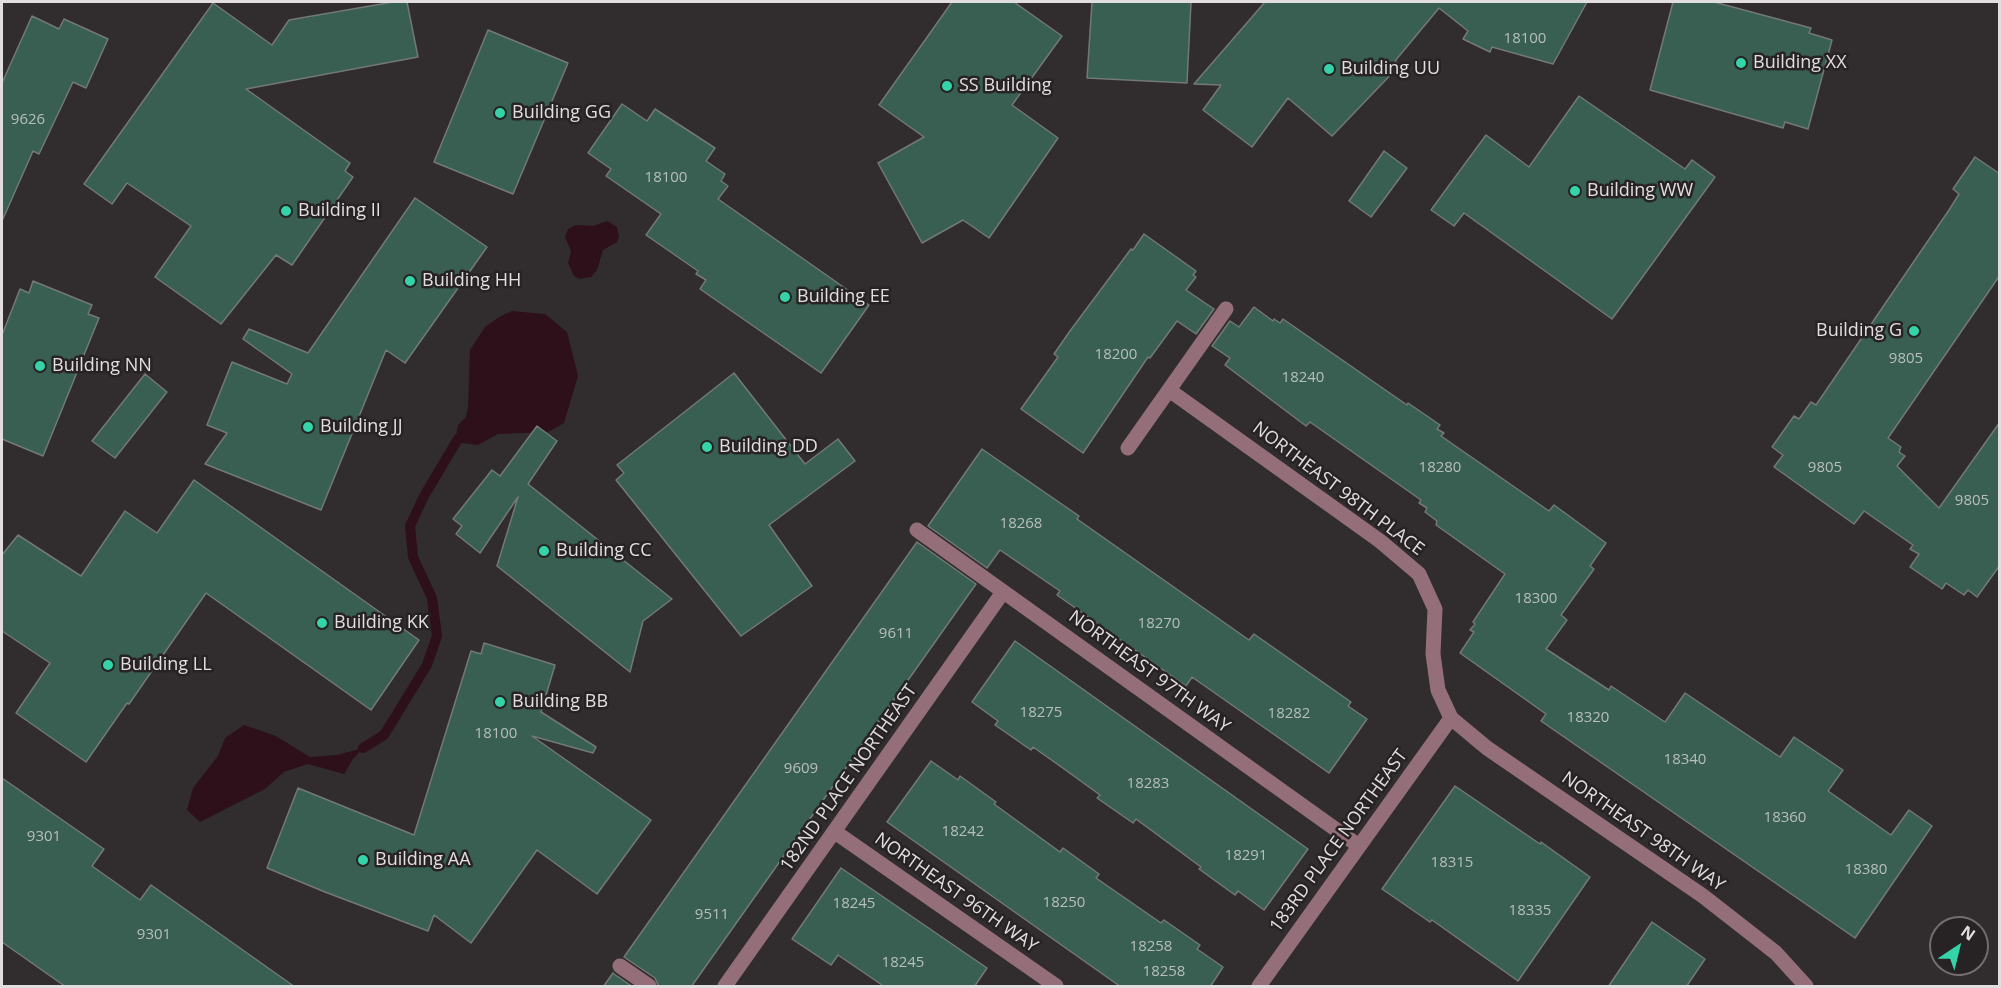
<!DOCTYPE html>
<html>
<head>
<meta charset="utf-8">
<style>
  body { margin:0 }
  #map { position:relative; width:2001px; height:988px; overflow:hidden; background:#312c2d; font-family:"Open Sans",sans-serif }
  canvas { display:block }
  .frame { position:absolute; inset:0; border:3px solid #e2dedf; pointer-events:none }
  .north { position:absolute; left:1929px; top:916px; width:60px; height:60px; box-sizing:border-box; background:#272224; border:2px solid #726d6f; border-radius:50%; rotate:35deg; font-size:16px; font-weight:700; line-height:24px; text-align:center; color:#e2dedf }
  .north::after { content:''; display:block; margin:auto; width:21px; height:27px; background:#34d4a8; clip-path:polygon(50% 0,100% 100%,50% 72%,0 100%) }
</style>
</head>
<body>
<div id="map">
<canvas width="2001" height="988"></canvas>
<div class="frame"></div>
<div class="north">N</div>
</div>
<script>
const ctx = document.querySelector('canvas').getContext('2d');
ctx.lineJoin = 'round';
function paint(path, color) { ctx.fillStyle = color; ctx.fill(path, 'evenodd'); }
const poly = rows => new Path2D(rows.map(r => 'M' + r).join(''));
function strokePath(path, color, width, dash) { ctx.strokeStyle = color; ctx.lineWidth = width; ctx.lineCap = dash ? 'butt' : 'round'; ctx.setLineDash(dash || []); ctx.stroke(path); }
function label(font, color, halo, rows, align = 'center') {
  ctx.font = font + ' "Open Sans",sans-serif'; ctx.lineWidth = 5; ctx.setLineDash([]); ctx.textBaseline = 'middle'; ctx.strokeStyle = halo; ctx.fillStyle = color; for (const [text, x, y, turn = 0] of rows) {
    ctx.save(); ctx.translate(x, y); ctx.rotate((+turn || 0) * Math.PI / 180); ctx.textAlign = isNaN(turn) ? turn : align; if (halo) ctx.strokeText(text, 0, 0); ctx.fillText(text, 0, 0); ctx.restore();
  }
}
const water = poly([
  [607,221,617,227,619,237,617,242,603,250,597,270,591,277,580,279,574,276,568,263,571,251,565,237,568,229,576,225,593,226],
  [512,311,545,314,567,332,578,376,564,423,548,432,498,434,478,445,462,443,456,436,458,425,466,417,468,407,470,350,485,327,499,317],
  [244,725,276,736,310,757,337,755,363,748,353,759,344,774,308,764,284,772,265,789,200,822,187,810,193,788,218,756,225,738]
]);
const stream = poly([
  [363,748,384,735,427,665,437,636,432,598,413,557,410,526,424,496,458,439]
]);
const building = poly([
  [393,2,407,2,418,57,246,89,350,163,345,171,353,177,292,265,276,255,221,324,155,277,191,226,127,183,112,204,84,184,213,3,272,45,289,20,393,2],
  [952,2,1014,2,1062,36,1012,105,1058,138,989,238,963,220,922,243,878,163,924,137,879,105,952,2],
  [1092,2,1191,2,1187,83,1087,78,1092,2],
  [1265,2,1587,2,1553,64,1492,47,1490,52,1463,39,1468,31,1439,8,1395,61,1400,65,1332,136,1288,98,1252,147,1203,110,1221,85,1194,84,1265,2],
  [1673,2,1714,2,1811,28,1809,33,1832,40,1808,129,1785,122,1783,128,1650,90,1673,2],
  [32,16,59,29,64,19,108,39,86,88,73,82,39,154,33,151,2,221,2,83,32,16],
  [488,30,568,63,513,194,434,162,488,30],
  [1579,96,1685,169,1692,160,1715,177,1612,319,1464,213,1454,226,1431,210,1486,135,1529,167,1579,96],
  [622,104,647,121,655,109,715,148,706,161,725,174,721,181,728,186,718,199,869,305,821,373,700,289,706,280,696,274,698,271,646,235,661,214,606,176,611,169,588,153,622,104],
  [1384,151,1407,168,1371,217,1349,201,1384,151],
  [1975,157,2000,174,2000,275,1888,438,1901,447,1899,452,1905,456,1897,466,1939,508,2000,422,2000,565,1977,597,1968,590,1964,595,1946,583,1942,589,1910,567,1919,554,1910,549,1913,545,1864,511,1854,524,1774,467,1783,455,1772,447,1794,416,1799,419,1811,402,1816,405,1949,210,1959,194,1953,189,1975,157],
  [415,198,487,247,405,363,386,350,321,510,205,464,227,433,207,425,232,362,287,384,292,374,243,339,249,329,308,353,415,198],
  [1144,234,1196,271,1193,275,1196,277,1186,290,1214,309,1196,334,1177,321,1150,358,1148,357,1083,453,1021,409,1058,357,1054,354,1070,331,1131,249,1133,250,1144,234],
  [33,281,92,305,88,314,99,318,43,456,2,439,2,335,20,289,29,293,33,281],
  [1254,307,1273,321,1274,319,1280,323,1283,319,1407,405,1408,403,1440,425,1437,429,1444,433,1441,436,1549,511,1554,505,1606,543,1590,566,1594,569,1561,615,1567,620,1546,649,1609,690,1611,686,1665,722,1685,693,1780,757,1794,737,1843,770,1828,791,1891,835,1909,810,1932,826,1855,938,1541,721,1546,714,1460,653,1474,632,1470,630,1475,624,1473,622,1505,574,1436,525,1437,521,1425,512,1427,508,1419,503,1421,500,1310,422,1306,426,1225,365,1230,358,1212,346,1230,321,1239,327,1254,307],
  [734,373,805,464,838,439,855,461,769,525,812,586,741,636,616,480,624,473,617,465,734,373],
  [145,374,167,392,115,458,92,441,145,374],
  [537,426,557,441,528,484,672,599,643,621,630,672,497,566,518,497,480,553,456,534,462,526,453,519,492,470,500,476,537,426],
  [982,449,1079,516,1077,519,1249,640,1254,634,1351,702,1348,706,1367,719,1329,773,1192,677,1186,686,1057,595,1060,591,1000,550,987,568,928,526,982,449],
  [194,480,419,640,371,710,206,593,129,704,127,703,86,762,16,713,50,663,2,631,2,555,18,535,81,576,125,511,157,533,194,480],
  [917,542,976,584,691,987,659,987,655,978,624,957,917,542],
  [1015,641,1308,849,1264,910,1238,891,1235,895,1199,869,1201,867,1136,819,1133,823,1097,798,1100,795,1060,766,1033,747,1031,750,995,725,998,721,972,702,1015,641],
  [484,643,555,665,541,712,596,747,593,753,532,736,651,820,597,894,537,850,471,943,434,915,428,931,325,892,267,868,298,788,414,835,471,651,481,654,484,643],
  [931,761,958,780,960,776,996,802,994,804,1060,852,1063,848,1099,874,1096,878,1161,923,1164,920,1200,945,1197,949,1223,967,1210,987,1121,987,887,822,931,761],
  [2,778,104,849,92,866,140,900,151,885,295,987,66,987,2,942,2,778],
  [1455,786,1540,844,1541,842,1590,877,1518,981,1432,920,1430,922,1382,889,1455,786],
  [841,868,987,968,974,987,885,987,838,955,831,965,792,939,841,868],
  [1652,922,1705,959,1686,987,1608,987,1652,922],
  [613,973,614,974,633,987,603,987,613,973]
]);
const minor = poly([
  [1169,390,1380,541,1419,574,1435,609,1433,654,1438,690,1451,718,1487,748,1703,896,1776,953,1806,986],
  [1128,448,1226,309],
  [917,530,1359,846],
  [835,832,1056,986],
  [620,966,649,986],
  [725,986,1003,592],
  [1259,986,1451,718]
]);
const markers = [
  [1741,63,6,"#34d4a8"],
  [1329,69,6,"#34d4a8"],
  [947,86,6,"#34d4a8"],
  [500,113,6,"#34d4a8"],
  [1575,191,6,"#34d4a8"],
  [286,211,6,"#34d4a8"],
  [410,281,6,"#34d4a8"],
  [785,297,6,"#34d4a8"],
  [1914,331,6,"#34d4a8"],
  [40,366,6,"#34d4a8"],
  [308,427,6,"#34d4a8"],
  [707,447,6,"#34d4a8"],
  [544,551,6,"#34d4a8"],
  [322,623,6,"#34d4a8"],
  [108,665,6,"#34d4a8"],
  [500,702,6,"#34d4a8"],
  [363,860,6,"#34d4a8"]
];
const numberNames = [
  ["18100",1525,39],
  ["9626",28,120],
  ["18100",666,178],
  ["18200",1116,355],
  ["9805",1906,359],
  ["18240",1303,378],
  ["18280",1440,468],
  ["9805",1825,468],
  ["9805",1972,501],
  ["18268",1021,524],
  ["18300",1536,599],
  ["18270",1159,624],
  ["9611",896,634],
  ["18275",1041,713],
  ["18282",1289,714],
  ["18320",1588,718],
  ["18100",496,734],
  ["18340",1685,760],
  ["9609",801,769],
  ["18283",1148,784],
  ["18360",1785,818],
  ["18242",963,832],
  ["9301",44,837],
  ["18291",1246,856],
  ["18315",1452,863],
  ["18380",1866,870],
  ["18250",1064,903],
  ["18245",854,904],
  ["18335",1530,911],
  ["9511",712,915],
  ["9301",154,935],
  ["18258",1151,947],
  ["18245",903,963],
  ["18258",1164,972]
];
const poiNames = [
  ["Building XX",1753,63],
  ["Building UU",1341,69],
  ["SS Building",959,86],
  ["Building GG",512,113],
  ["Building WW",1587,191],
  ["Building II",298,211],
  ["Building HH",422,281],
  ["Building EE",797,297],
  ["Building G",1902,331,"right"],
  ["Building NN",52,366],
  ["Building JJ",320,427],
  ["Building DD",719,447],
  ["Building CC",556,551],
  ["Building KK",334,623],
  ["Building LL",120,665],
  ["Building BB",512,702],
  ["Building AA",375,860]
];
const streetNames = [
  ["NORTHEAST 98TH PLACE",1338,489,37],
  ["NORTHEAST 97TH WAY",1149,672,36],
  ["182ND PLACE NORTHEAST",849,778,-55],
  ["NORTHEAST 98TH WAY",1643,832,35],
  ["183RD PLACE NORTHEAST",1339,841,-54],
  ["NORTHEAST 96TH WAY",956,893,35]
];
paint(water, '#2e101a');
strokePath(stream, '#2e101a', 10);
paint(building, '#385f51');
strokePath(building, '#737976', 1.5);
strokePath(minor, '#946f79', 15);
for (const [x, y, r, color] of markers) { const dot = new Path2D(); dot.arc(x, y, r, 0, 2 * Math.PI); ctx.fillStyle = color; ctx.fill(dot); strokePath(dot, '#272224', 2); }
label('15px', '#b8bebc', null, numberNames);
label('18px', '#e2dedf', '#272224', poiNames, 'left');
label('18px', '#e2dedf', '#272224', streetNames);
</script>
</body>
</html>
